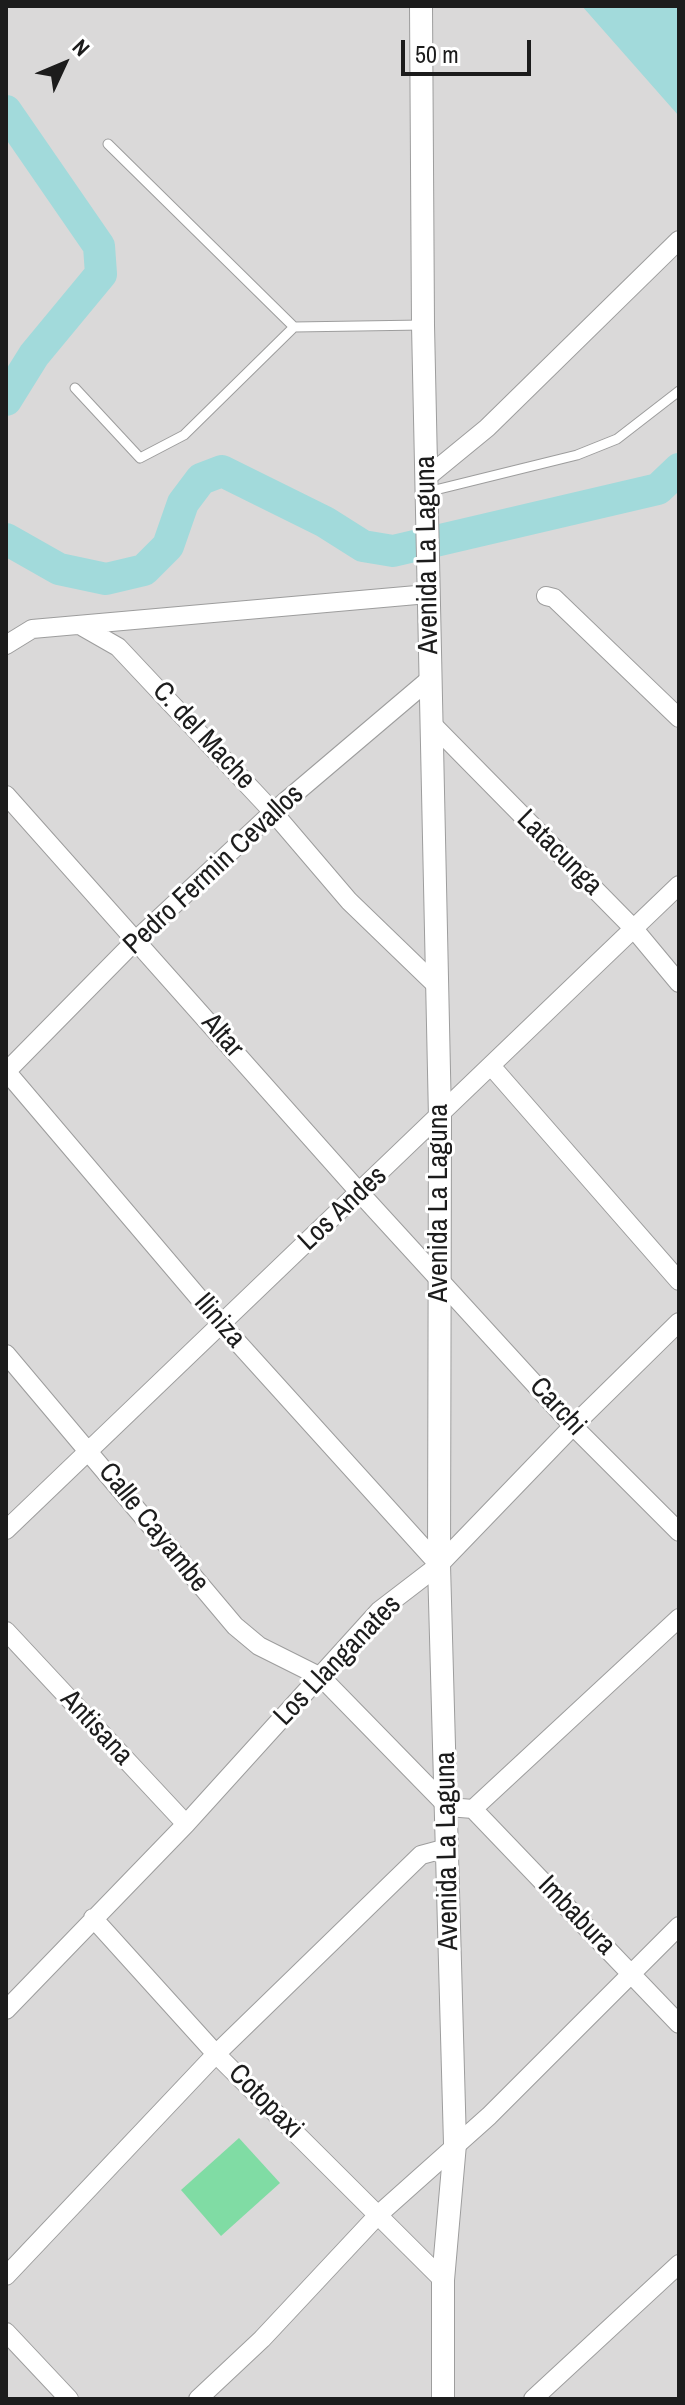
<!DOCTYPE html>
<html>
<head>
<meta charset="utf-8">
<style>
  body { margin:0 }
  #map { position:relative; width:685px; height:2405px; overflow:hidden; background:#ede7e1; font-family:"Archivo Narrow",sans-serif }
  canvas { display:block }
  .frame { position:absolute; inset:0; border:8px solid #1c1c1c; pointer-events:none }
  .north { position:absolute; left:24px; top:24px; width:80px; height:80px; -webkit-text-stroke:6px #fff; paint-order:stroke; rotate:46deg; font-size:22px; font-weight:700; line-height:32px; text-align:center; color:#1c1c1c }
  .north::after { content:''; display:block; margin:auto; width:28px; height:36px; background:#1c1c1c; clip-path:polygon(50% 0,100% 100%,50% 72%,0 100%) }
  .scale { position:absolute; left:401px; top:40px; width:130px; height:36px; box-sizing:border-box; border:4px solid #1c1c1c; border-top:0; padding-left:10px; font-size:24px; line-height:28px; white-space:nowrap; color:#1c1c1c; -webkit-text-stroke:6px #fff; paint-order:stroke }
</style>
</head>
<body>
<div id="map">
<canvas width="685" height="2405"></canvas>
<div class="frame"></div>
<div class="north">N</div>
<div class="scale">50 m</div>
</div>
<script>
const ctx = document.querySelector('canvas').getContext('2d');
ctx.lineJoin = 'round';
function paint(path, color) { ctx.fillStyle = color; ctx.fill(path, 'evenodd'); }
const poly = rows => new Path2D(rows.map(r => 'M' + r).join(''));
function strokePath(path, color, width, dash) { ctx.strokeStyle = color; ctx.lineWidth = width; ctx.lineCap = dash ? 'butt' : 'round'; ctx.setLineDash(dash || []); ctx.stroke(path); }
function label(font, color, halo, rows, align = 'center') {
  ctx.font = font + ' "Archivo Narrow",sans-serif'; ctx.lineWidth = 6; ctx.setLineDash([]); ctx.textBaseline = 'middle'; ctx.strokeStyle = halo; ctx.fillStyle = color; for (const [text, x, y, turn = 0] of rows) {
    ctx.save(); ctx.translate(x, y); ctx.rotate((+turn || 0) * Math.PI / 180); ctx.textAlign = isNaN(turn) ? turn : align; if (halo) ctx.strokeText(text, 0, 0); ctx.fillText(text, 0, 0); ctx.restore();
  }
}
const residential = poly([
  [6,6,679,6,679,2399,6,2399]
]);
const pitch = poly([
  [239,2138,280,2183,221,2236,181,2190]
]);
const water = poly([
  [582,6,679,6,679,114,678,115]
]);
const river = poly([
  [6,111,99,246,101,274,34,355,6,400],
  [6,539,59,569,106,579,144,570,168,546,183,503,201,479,222,471,325,522,363,546,393,551,658,489,679,469]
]);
const service = poly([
  [108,144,294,327],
  [75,388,140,458,184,435,294,327,423,325],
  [427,492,577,455,617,439,679,391]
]);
const minor = poly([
  [426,478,487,428,679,240],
  [546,596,554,598,679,718],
  [83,627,118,647,273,812,349,901,436,985],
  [6,645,32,629,428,594],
  [434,726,634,929,679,983],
  [6,795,360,1193,573,1426,679,1532],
  [492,1067,679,1281],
  [6,1071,221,1324,439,1565],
  [6,1072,137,939,273,812,431,678],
  [6,1354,235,1626,259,1646,321,1677,448,1807,473,1809,679,1618],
  [6,1530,679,885],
  [6,1631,186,1824],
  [473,1809,679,2024],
  [93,1918,216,2054,443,2280],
  [6,2010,186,1824,379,1611,439,1565,573,1426,679,1322],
  [6,2276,216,2054,421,1855,447,1848],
  [6,2332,69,2399],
  [198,2399,262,2339,378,2215,489,2116,679,1926],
  [533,2399,679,2264]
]);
const tertiary = poly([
  [421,6,423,325,440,1118,439,1565,455,2144,443,2280,443,2399]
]);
const streetNames = [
  ["Avenida La Laguna",428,555,-91],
  ["C. del Mache",203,736,47],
  ["Latacunga",559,853,45],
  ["Pedro Fermin Cevallos",214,870,-43],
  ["Altar",222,1036,49],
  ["Avenida La Laguna",439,1203,-90],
  ["Los Andes",343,1209,-43],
  ["Iliniza",219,1321,49],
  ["Carchi",557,1407,47],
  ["Calle Cayambe",153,1528,51],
  ["Los Llanganates",338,1661,-46],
  ["Antisana",96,1728,47],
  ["Avenida La Laguna",448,1851,-91],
  ["Imbabura",576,1916,46],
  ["Cotopaxi",265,2102,45]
];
paint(residential, '#dad9d9');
paint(pitch, '#80dca4');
paint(water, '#a2dadb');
strokePath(river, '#a2dadb', 32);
strokePath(service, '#9d9d9d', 11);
strokePath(minor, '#9d9d9d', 20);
strokePath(tertiary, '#9d9d9d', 24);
strokePath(service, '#fff', 9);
strokePath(minor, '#fff', 18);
strokePath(tertiary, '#fff', 22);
label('28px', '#1c1c1c', '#fff', streetNames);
</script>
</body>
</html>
